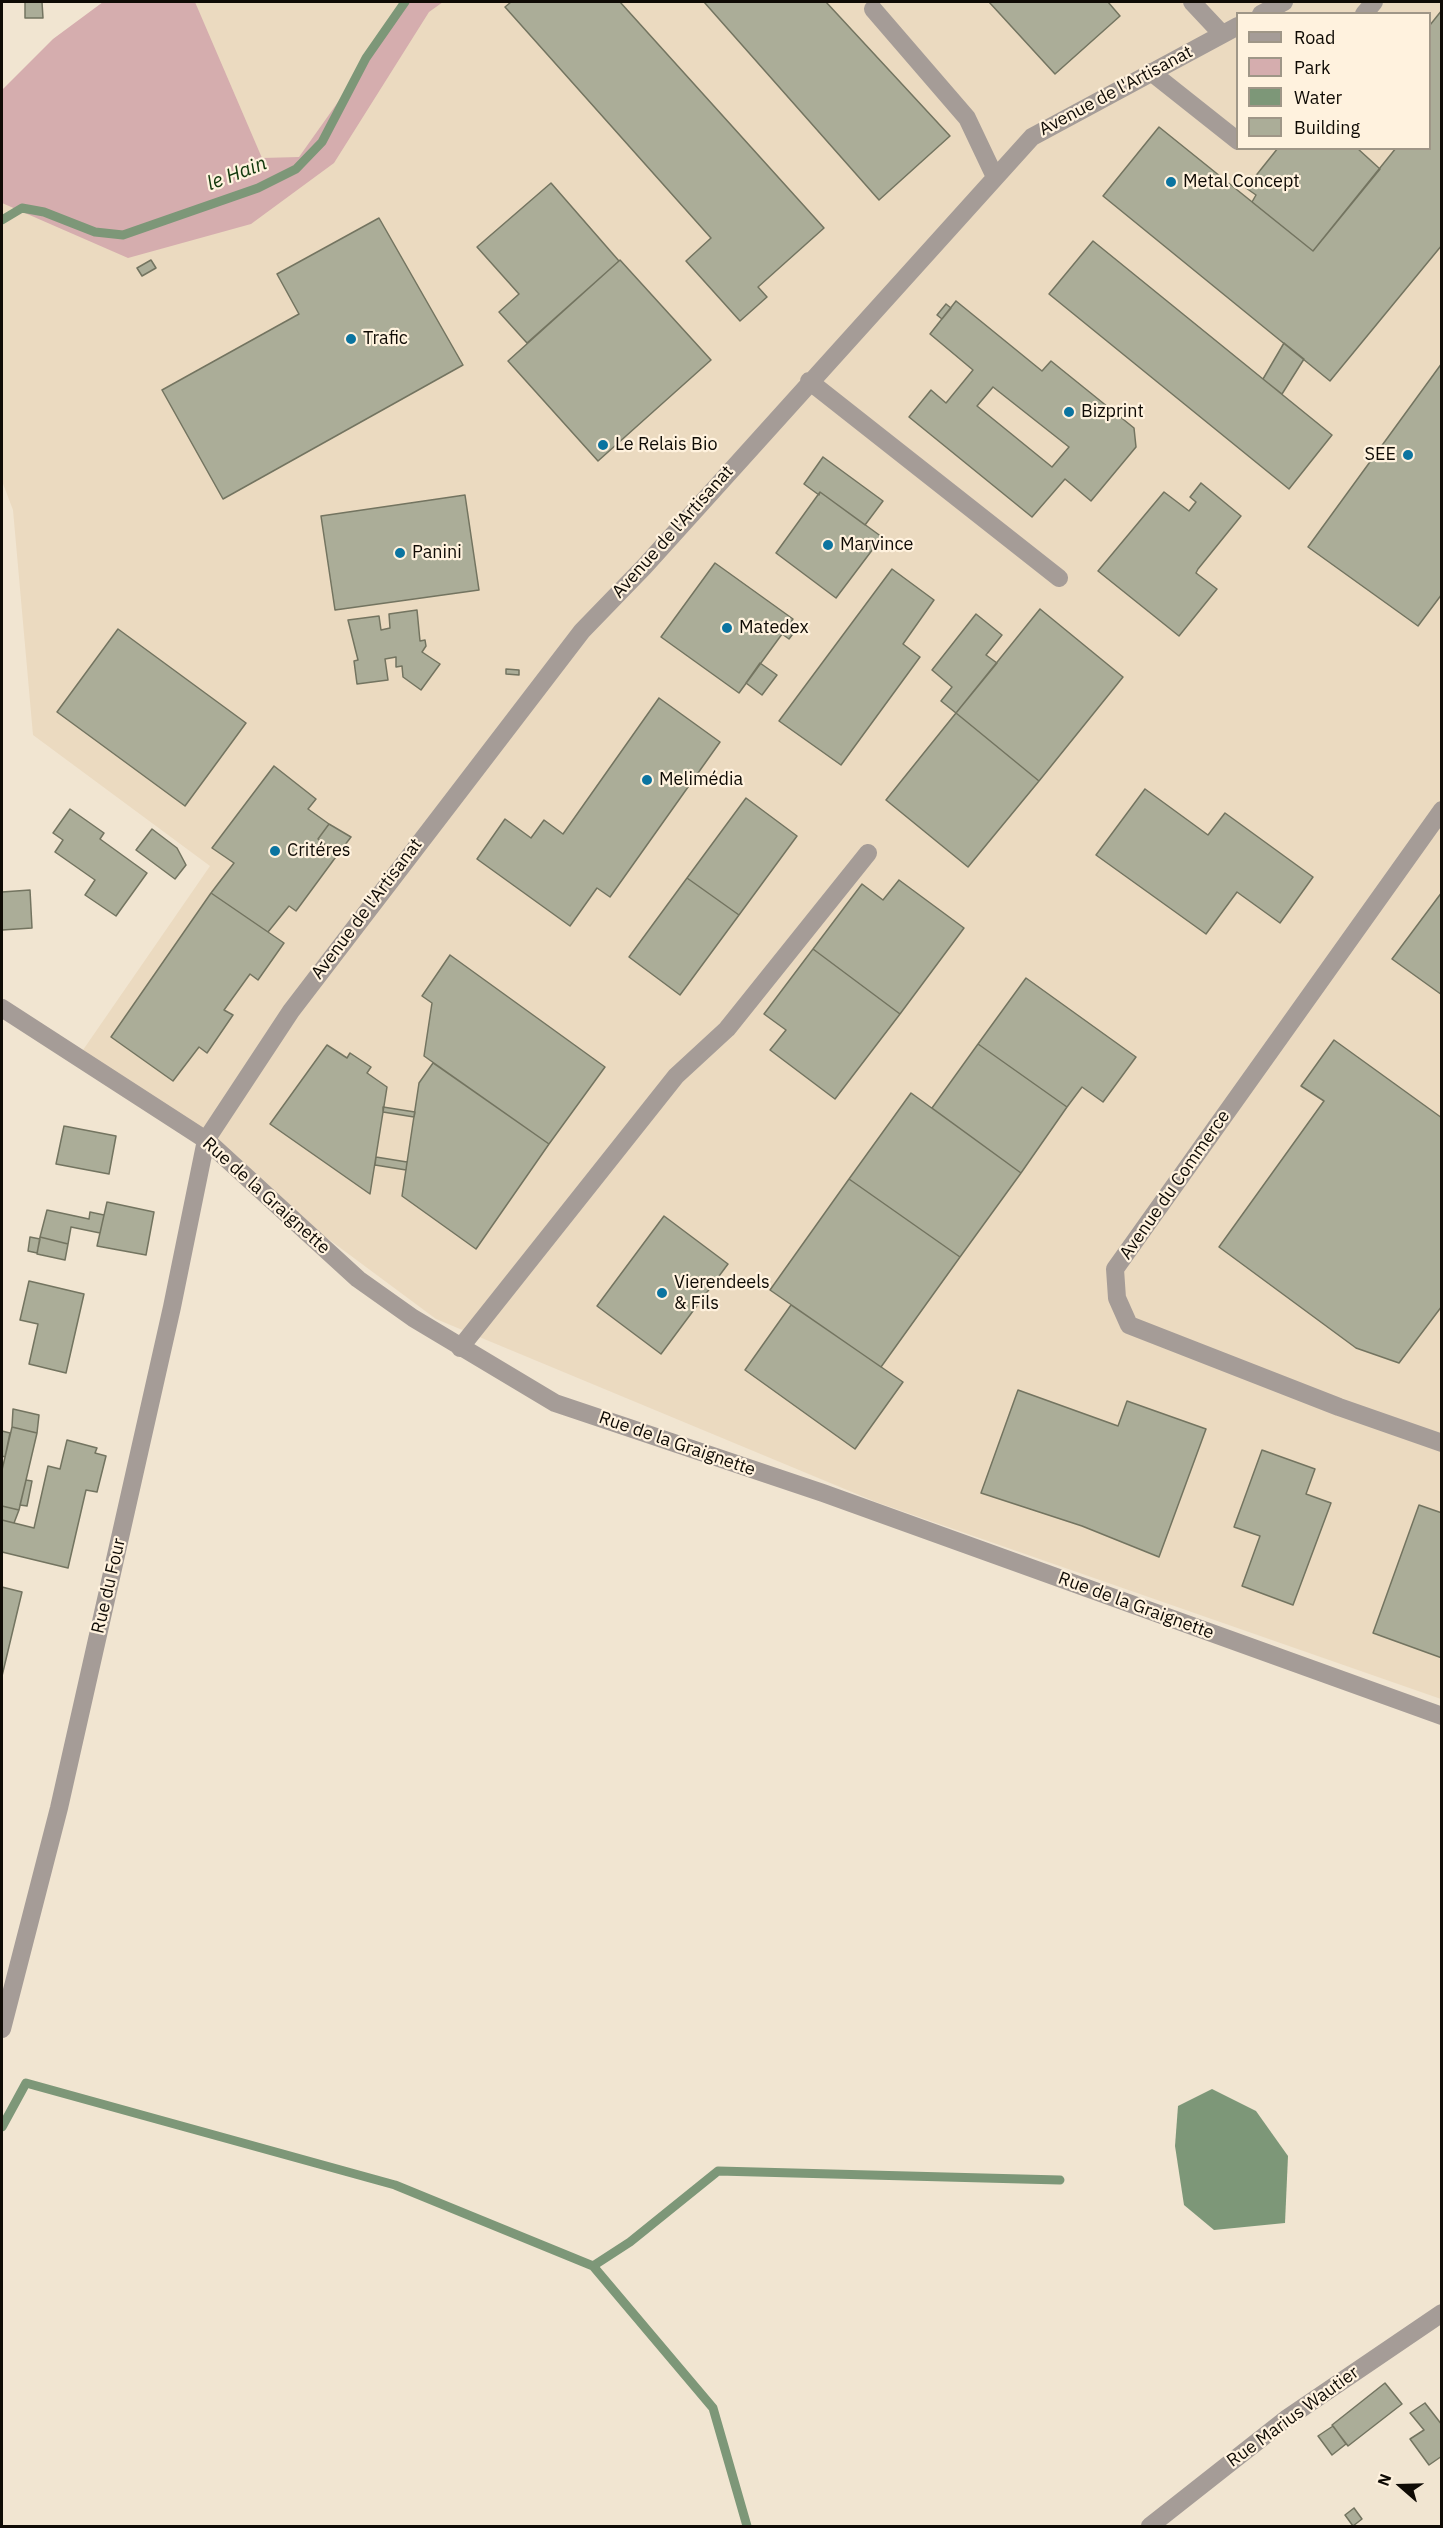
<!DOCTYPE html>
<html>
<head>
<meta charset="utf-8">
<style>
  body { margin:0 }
  #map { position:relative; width:1443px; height:2528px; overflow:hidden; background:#f1e5d1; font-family:"IBM Plex Sans",sans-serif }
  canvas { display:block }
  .frame { position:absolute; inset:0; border:3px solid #0f0b05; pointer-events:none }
  .legend { position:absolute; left:1236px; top:12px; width:195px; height:138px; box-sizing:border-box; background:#fff2de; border:2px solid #9f9687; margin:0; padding:8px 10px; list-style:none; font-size:18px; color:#0f0b05 }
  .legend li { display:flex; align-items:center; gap:12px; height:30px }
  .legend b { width:30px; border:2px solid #9f9687 }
  .north { position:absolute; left:1371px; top:2456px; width:60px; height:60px; -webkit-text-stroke:4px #fff2de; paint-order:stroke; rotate:290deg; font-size:16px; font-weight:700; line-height:24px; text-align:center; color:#0f0b05 }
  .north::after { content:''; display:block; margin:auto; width:21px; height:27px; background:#0f0b05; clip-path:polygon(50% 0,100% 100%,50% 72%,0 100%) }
</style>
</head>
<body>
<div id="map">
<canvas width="1443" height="2528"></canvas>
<div class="frame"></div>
<ul class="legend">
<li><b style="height:8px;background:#a59c97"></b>Road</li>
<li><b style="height:16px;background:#d5adae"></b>Park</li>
<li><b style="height:16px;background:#7d9778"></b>Water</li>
<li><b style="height:16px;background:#abad98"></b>Building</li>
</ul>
<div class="north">N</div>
</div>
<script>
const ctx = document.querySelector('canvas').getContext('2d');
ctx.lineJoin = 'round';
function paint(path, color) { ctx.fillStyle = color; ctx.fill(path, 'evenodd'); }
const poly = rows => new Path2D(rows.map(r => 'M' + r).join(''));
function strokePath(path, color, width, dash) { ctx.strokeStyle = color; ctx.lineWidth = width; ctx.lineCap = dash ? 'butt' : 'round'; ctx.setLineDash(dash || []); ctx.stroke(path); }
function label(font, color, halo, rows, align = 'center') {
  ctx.font = font + ' "IBM Plex Sans",sans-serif'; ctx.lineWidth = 4.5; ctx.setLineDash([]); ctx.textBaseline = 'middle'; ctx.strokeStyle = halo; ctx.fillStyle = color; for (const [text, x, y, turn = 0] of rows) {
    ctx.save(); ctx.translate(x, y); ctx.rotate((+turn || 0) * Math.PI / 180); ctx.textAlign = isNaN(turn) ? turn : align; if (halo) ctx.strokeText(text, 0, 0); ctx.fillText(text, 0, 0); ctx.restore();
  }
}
const built = poly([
  [120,2,1441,2,1441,1699,876,1502,436,1319,195,1140,83,1050,210,866,33,735,13,510,2,481,2,104],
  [1238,14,1430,14,1430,148,1238,148]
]);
const green = poly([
  [103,2,195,2,262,158,299,157,409,2,443,2,429,12,334,163,251,224,128,258,2,203,2,90,53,39]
]);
const water = poly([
  [1212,2089,1256,2111,1288,2156,1285,2223,1214,2230,1184,2205,1175,2146,1178,2106]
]);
const stream = poly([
  [2,220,22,208,44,212,95,232,123,235,258,188,296,169,322,142,366,58,405,2],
  [2,2127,26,2083,395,2185,593,2266,713,2408,747,2526],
  [593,2266,630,2242,718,2171,1060,2180]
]);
const building = poly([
  [25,2,42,2,43,18,25,18,25,2],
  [511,2,620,2,824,228,758,287,767,297,740,321,686,261,711,238,505,7,511,2],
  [704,2,826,2,950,136,879,200,704,2],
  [989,2,1108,2,1120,16,1055,74,989,2],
  [1442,10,1442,245,1330,381,1103,196,1159,127,1313,251,1396,148,1430,148,1430,25,1442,10],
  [1278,148,1357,148,1380,169,1313,251,1252,202,1256,195,1246,188,1278,148],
  [551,183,619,261,527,343,499,312,519,294,477,247,551,183],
  [379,218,463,365,223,499,162,390,299,314,277,274,379,218],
  [1093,241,1332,435,1289,489,1049,294,1093,241],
  [151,260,156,268,142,276,137,268,151,260],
  [620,260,711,360,598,461,508,361,620,260],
  [956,301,1042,371,1051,361,1134,428,1136,447,1091,501,1065,479,1032,517,909,417,931,390,946,403,973,370,930,334,956,301],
  [993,387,1069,447,1052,467,977,406,993,387],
  [946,304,951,308,942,319,937,315,946,304],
  [1284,343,1304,359,1282,394,1263,379,1284,343],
  [1442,363,1442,594,1418,626,1308,547,1442,363],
  [823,457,883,501,865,525,820,492,819,495,804,484,823,457],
  [1201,483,1241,516,1198,569,1196,573,1217,589,1179,636,1098,571,1164,492,1189,511,1196,502,1190,497,1201,483],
  [820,492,882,537,836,598,776,553,820,492],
  [465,495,479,590,335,610,321,516,465,495],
  [715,563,793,619,739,693,661,637,715,563],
  [892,569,934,600,903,644,920,657,841,765,779,721,892,569],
  [1040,609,1123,677,1039,781,956,713,1040,609],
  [417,610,420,641,425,640,426,646,422,652,440,664,421,690,403,677,402,666,396,667,396,657,385,659,388,680,357,684,354,661,358,660,348,620,379,616,381,630,390,628,389,614,417,610],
  [976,614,1002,635,986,655,997,663,956,713,941,701,952,687,932,670,976,614],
  [791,622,798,627,789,639,782,634,791,622],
  [118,629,246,723,185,806,57,712,118,629],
  [760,663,777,675,762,695,746,683,760,663],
  [506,669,519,670,519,675,506,674,506,669],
  [659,698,720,742,610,897,597,888,570,926,477,859,505,819,531,838,544,820,563,834,659,698],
  [956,713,1039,781,968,867,886,800,956,713],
  [274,766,316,799,308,809,329,824,318,839,338,854,296,911,289,906,268,932,211,893,234,863,212,848,274,766],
  [1145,789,1208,835,1225,813,1313,877,1280,923,1237,892,1206,934,1096,855,1145,789],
  [746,798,797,836,739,915,687,878,746,798],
  [70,809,104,833,100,839,147,873,116,916,85,895,95,880,55,852,63,840,53,833,70,809],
  [329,824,351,837,338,854,318,839,329,824],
  [152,829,177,848,186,865,175,879,136,850,152,829],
  [687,878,739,915,680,995,629,957,687,878],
  [899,880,964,928,900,1014,813,949,862,884,883,900,899,880],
  [30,890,32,928,2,930,2,892,30,890],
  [1442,892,1442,995,1392,959,1442,892],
  [211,893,284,943,258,980,250,974,224,1010,233,1015,207,1053,199,1047,173,1081,111,1037,211,893],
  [813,949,900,1014,835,1099,770,1050,786,1030,764,1014,813,949],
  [450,955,605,1067,549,1144,424,1056,432,1003,422,996,450,955],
  [1026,978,1136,1057,1103,1102,1082,1087,1067,1107,978,1044,1026,978],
  [1334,1040,1442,1118,1442,1306,1399,1363,1356,1348,1219,1247,1324,1101,1301,1086,1334,1040],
  [978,1044,1067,1107,1021,1173,932,1108,978,1044],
  [327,1045,347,1058,350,1053,371,1067,367,1073,387,1087,370,1194,270,1124,327,1045],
  [433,1063,549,1144,476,1249,402,1196,419,1083,433,1063],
  [911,1093,1021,1173,960,1257,849,1179,911,1093],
  [383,1107,415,1112,414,1117,383,1112,383,1107],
  [64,1126,116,1136,109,1174,56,1164,64,1126],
  [376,1157,407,1162,406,1170,375,1165,376,1157],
  [849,1179,960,1257,881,1367,770,1290,849,1179],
  [107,1202,154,1212,146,1255,97,1246,107,1202],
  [47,1210,89,1219,90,1212,104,1215,100,1233,71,1227,68,1244,40,1237,47,1210],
  [664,1216,728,1264,661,1354,597,1306,664,1216],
  [30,1237,40,1239,37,1253,28,1251,30,1237],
  [40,1237,68,1244,65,1260,37,1254,40,1237],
  [29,1281,84,1294,66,1373,29,1364,38,1324,20,1320,29,1281],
  [791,1305,903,1382,855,1449,745,1370,791,1305],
  [1018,1390,1118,1426,1127,1401,1206,1429,1159,1557,1082,1526,981,1493,1018,1390],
  [13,1409,39,1415,37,1433,12,1427,13,1409],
  [12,1427,37,1433,19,1510,2,1506,2,1470,12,1427],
  [2,1431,10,1433,5,1457,2,1456,2,1431],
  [67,1440,97,1448,95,1453,106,1456,97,1492,86,1490,68,1568,2,1552,2,1520,34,1528,48,1466,60,1469,67,1440],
  [1262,1450,1315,1469,1306,1494,1331,1503,1293,1605,1242,1586,1260,1536,1234,1527,1262,1450],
  [26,1480,32,1481,27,1506,20,1505,26,1480],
  [1419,1505,1442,1513,1442,1658,1373,1633,1419,1505],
  [2,1506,19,1510,14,1523,2,1520,2,1506],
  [2,1587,22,1592,2,1676,2,1587],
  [1385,2383,1402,2404,1348,2446,1332,2425,1385,2383],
  [1425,2403,1442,2425,1442,2456,1429,2465,1410,2439,1424,2430,1410,2413,1425,2403],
  [1333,2426,1346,2444,1332,2455,1318,2436,1333,2426],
  [1354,2508,1362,2519,1353,2526,1345,2515,1354,2508]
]);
const minor = poly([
  [1192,2,1222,34],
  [873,9,967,118,995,177],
  [1261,14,1284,2],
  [1364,14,1374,2],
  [1151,72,1238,141],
  [809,381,1059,578],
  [1442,810,1115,1269,1117,1298,1129,1325,1339,1407,1442,1443],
  [2,1008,206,1140,358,1279,413,1318,555,1403,823,1493,1442,1716],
  [460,1348,676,1076,727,1029,868,853],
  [2,2029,59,1808,172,1307,206,1140,291,1011,582,631,644,567,1032,137,1238,26],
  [1150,2526,1286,2419,1442,2313]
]);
const markers = [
  [1171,182,6,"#0b74a0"],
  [351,339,6,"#0b74a0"],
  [1069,412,6,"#0b74a0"],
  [603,445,6,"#0b74a0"],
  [1408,455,6,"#0b74a0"],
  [828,545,6,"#0b74a0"],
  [400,553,6,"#0b74a0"],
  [727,628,6,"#0b74a0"],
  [647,780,6,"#0b74a0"],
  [275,851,6,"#0b74a0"],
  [662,1293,6,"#0b74a0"]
];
const streetNames = [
  ["Avenue de l'Artisanat",1116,91,-28],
  ["Avenue de l'Artisanat",673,532,-48],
  ["Avenue de l'Artisanat",367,909,-53],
  ["Avenue du Commerce",1175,1185,-55],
  ["Rue de la Graignette",266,1196,42],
  ["Rue de la Graignette",677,1444,19],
  ["Rue du Four",109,1586,-77],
  ["Rue de la Graignette",1136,1606,20],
  ["Rue Marius Wautier",1293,2417,-36]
];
const poiNames = [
  ["Metal Concept",1183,182],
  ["Trafic",363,339],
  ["Bizprint",1081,412],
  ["Le Relais Bio",615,445],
  ["SEE",1396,455,"right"],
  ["Marvince",840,545],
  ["Panini",412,553],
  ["Matedex",739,628],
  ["Melimédia",659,780],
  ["Critéres",287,851],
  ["Vierendeels",674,1283],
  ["& Fils",674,1304]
];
const waterNames = [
  ["le Hain",237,174,-21]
];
paint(built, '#ebdac0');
paint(green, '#d5adae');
paint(water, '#7d9778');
strokePath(stream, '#7d9778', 9);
paint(building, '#abad98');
strokePath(building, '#737460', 1.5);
strokePath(minor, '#a59c97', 18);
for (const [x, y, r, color] of markers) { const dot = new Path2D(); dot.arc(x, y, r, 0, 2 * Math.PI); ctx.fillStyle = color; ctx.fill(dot); strokePath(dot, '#fff2de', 2); }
label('18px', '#0f0b05', '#fff2de', streetNames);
label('18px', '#0f0b05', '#fff2de', poiNames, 'left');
label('italic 20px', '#12390d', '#fff2de', waterNames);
</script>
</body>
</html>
